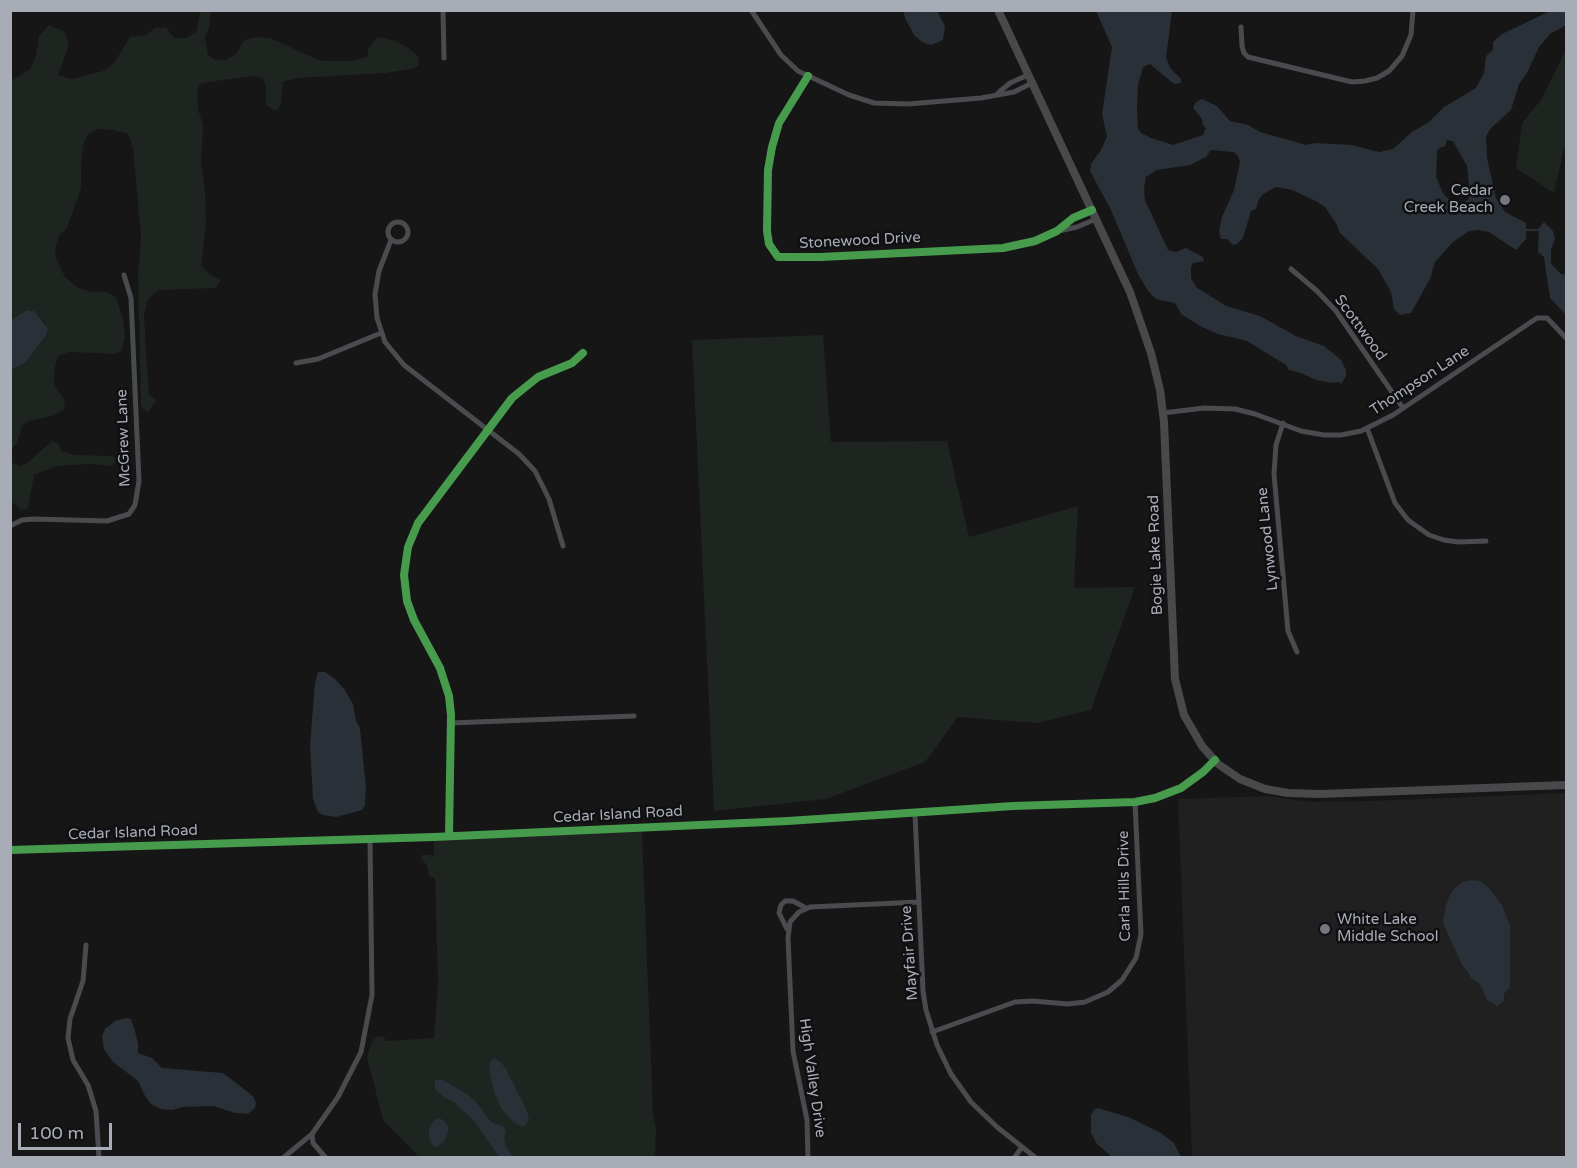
<!DOCTYPE html>
<html>
<head>
<meta charset="utf-8">
<style>
  body { margin:0 }
  #map { position:relative; width:1577px; height:1168px; overflow:hidden; background:#161616; font-family:"Varela Round",sans-serif }
  canvas { display:block }
  .frame { position:absolute; inset:0; border:12px solid #a7acb6; pointer-events:none }
  .scale { position:absolute; left:18px; top:1123px; width:94px; height:27px; box-sizing:border-box; border:3px solid #a7acb6; border-top:0; padding-left:8px; font-size:18px; line-height:21px; white-space:nowrap; color:#a7acb6; -webkit-text-stroke:4px #101012; paint-order:stroke }
</style>
</head>
<body>
<div id="map">
<canvas width="1577" height="1168"></canvas>
<div class="frame"></div>
<div class="scale">100 m</div>
</div>
<script>
const ctx = document.querySelector('canvas').getContext('2d');
ctx.lineJoin = 'round';
function paint(path, color) { ctx.fillStyle = color; ctx.fill(path, 'evenodd'); }
const poly = rows => new Path2D(rows.map(r => 'M' + r).join(''));
function strokePath(path, color, width, dash) { ctx.strokeStyle = color; ctx.lineWidth = width; ctx.lineCap = dash ? 'butt' : 'round'; ctx.setLineDash(dash || []); ctx.stroke(path); }
function label(font, color, halo, rows, align = 'center') {
  ctx.font = font + ' "Varela Round",sans-serif'; ctx.lineWidth = 5; ctx.setLineDash([]); ctx.textBaseline = 'middle'; ctx.strokeStyle = halo; ctx.fillStyle = color; for (const [text, x, y, turn = 0] of rows) {
    ctx.save(); ctx.translate(x, y); ctx.rotate((+turn || 0) * Math.PI / 180); ctx.textAlign = isNaN(turn) ? turn : align; if (halo) ctx.strokeText(text, 0, 0); ctx.fillText(text, 0, 0); ctx.restore();
  }
}
const built = poly([
  [1566,793,1566,1157,1192,1157,1178,799,1270,796,1309,802,1371,801]
]);
const green = poly([
  [201,11,211,11,209,27,205,38,208,55,215,60,226,60,236,54,244,40,256,37,270,38,321,61,352,61,367,57,369,47,377,37,393,40,407,47,418,56,419,65,415,68,386,73,297,78,283,82,281,105,276,111,266,105,266,88,263,78,252,76,201,83,197,90,198,109,203,125,201,163,205,190,206,225,201,266,211,275,221,280,216,288,159,290,148,299,144,314,147,369,149,395,156,400,148,413,141,407,138,273,141,236,133,148,128,134,114,130,98,129,89,134,84,142,81,165,81,189,67,228,59,236,55,249,56,258,65,277,78,288,91,292,107,292,116,297,123,319,125,336,122,349,116,354,69,352,58,356,54,371,54,385,64,399,65,409,52,416,29,421,22,426,17,443,11,449,11,370,26,362,45,337,45,324,33,311,27,310,11,320,11,81,30,69,36,56,39,36,49,25,65,32,69,45,58,75,71,79,103,71,114,63,130,37,146,35,155,28,166,27,174,38,186,38,196,32],
  [1566,50,1566,148,1564,149,1554,193,1516,168,1522,123,1541,100],
  [823,335,831,442,947,441,969,537,1078,506,1074,588,1135,587,1091,710,1037,723,958,717,925,762,826,799,714,811,692,340],
  [52,441,59,444,61,451,76,455,113,456,118,462,111,466,90,464,56,466,34,475,28,508,22,511,11,501,11,462,20,466,27,463],
  [642,831,653,1112,656,1128,655,1157,419,1157,383,1120,367,1057,372,1041,378,1036,384,1037,386,1041,434,1038,438,981,435,878,429,876,427,865,421,859,422,855,431,855,434,857,434,840]
]);
const water = poly([
  [903,11,937,11,945,26,943,40,931,45,922,42,914,35,906,20],
  [1096,11,1172,11,1166,58,1171,69,1181,79,1181,83,1174,84,1150,64,1143,67,1138,85,1137,108,1138,128,1141,133,1151,138,1173,145,1203,135,1206,128,1203,125,1202,119,1193,108,1196,102,1202,99,1217,106,1230,121,1248,125,1260,132,1306,145,1316,143,1351,145,1379,152,1393,149,1412,132,1429,122,1444,107,1476,88,1484,73,1486,56,1493,50,1493,42,1502,34,1550,11,1566,11,1566,25,1550,34,1539,47,1527,73,1519,84,1511,110,1490,129,1486,137,1487,158,1496,198,1505,212,1526,223,1526,239,1516,250,1489,232,1479,230,1469,231,1453,242,1435,262,1430,279,1411,313,1400,315,1394,309,1391,292,1378,269,1340,233,1337,225,1325,207,1316,201,1292,190,1276,187,1263,194,1258,201,1256,209,1251,211,1243,238,1237,244,1233,245,1227,239,1221,239,1219,231,1222,217,1234,190,1240,162,1238,156,1233,152,1211,150,1206,157,1190,165,1157,170,1146,177,1144,188,1145,200,1168,250,1176,252,1186,248,1203,257,1204,261,1193,263,1191,267,1191,278,1196,287,1226,306,1260,316,1296,336,1324,346,1341,360,1346,370,1346,376,1341,384,1339,382,1332,383,1316,380,1301,373,1289,370,1286,365,1247,341,1218,334,1200,326,1181,314,1175,303,1156,299,1148,291,1138,274,1111,210,1090,171,1091,164,1101,150,1107,137,1102,114,1112,47],
  [1447,140,1453,141,1467,166,1470,194,1468,200,1457,204,1452,203,1443,193,1436,177,1437,151,1439,148,1445,146],
  [1544,222,1553,231,1555,238,1551,250,1551,264,1561,274,1566,275,1566,315,1550,298,1544,257,1538,252,1539,228],
  [27,310,34,311,48,329,45,337,26,362,11,370,11,320],
  [318,672,325,672,335,679,344,689,353,704,356,721,360,728,366,788,365,805,362,810,336,817,323,815,318,812,313,799,310,745,315,683],
  [1471,880,1480,881,1488,887,1502,905,1510,926,1510,987,1504,994,1504,1001,1497,1006,1487,1000,1480,984,1471,978,1468,972,1462,965,1443,923,1446,905,1452,891,1462,882],
  [126,1018,131,1019,134,1028,138,1043,138,1053,152,1058,162,1068,223,1073,253,1096,256,1103,255,1108,248,1114,235,1113,213,1106,183,1107,172,1110,161,1109,152,1105,145,1096,138,1081,113,1062,104,1049,102,1037,105,1029,115,1021],
  [493,1058,499,1061,505,1067,527,1111,529,1120,524,1127,514,1123,501,1108,494,1092,489,1069,490,1062],
  [435,1080,443,1080,468,1095,478,1104,491,1122,502,1126,506,1130,504,1139,506,1146,513,1157,499,1157,476,1123,454,1102,444,1097,435,1089],
  [1098,1108,1128,1117,1161,1133,1174,1143,1181,1157,1112,1157,1097,1144,1091,1133,1091,1115,1094,1110],
  [439,1118,445,1121,449,1129,445,1140,438,1147,433,1146,429,1138,429,1129,433,1121]
]);
const stream = poly([
  [1526,230,1539,230]
]);
const street = poly([
  [443,10,444,58],
  [751,10,781,55,798,71,849,95,874,103,908,104,981,98,1014,92,1032,83],
  [1241,27,1242,46,1244,53,1248,57,1352,82,1365,81,1377,78,1389,71,1402,56,1411,35,1413,10],
  [808,76,779,123,772,147,768,170,767,231,769,244,778,257,821,257,1003,248,1035,241,1057,231,1073,218,1092,210],
  [998,93,1010,83,1028,75],
  '388 232a10 10 0 1 1 20 0a10 10 0 1 1-20 0Z',
  [1059,231,1077,227,1096,219],
  [391,240,379,271,375,294,377,318,385,342,404,365,519,454,535,471,549,499,563,546],
  [1291,269,1317,291,1336,311,1403,408],
  [296,363,318,359,381,333],
  [1163,413,1204,408,1235,409,1255,414,1301,431,1324,435,1341,435,1361,431,1393,415,1537,318,1547,318,1566,338],
  [1283,423,1276,445,1274,474,1288,631,1297,652],
  [1367,428,1395,503,1408,520,1429,535,1444,540,1458,542,1486,541],
  [10,526,22,520,34,519,107,521,129,514,135,505,139,481,131,298,124,275],
  [450,723,634,716],
  [915,814,923,991,926,1010,937,1045,951,1074,971,1102,997,1127,1036,1158],
  [449,836,451,715,449,696,440,668,414,620,407,601,404,575,408,547,418,523,512,398,538,377,572,363,583,353],
  [10,850,434,837,788,821,1013,806,1135,802,1155,798,1181,788,1203,772,1215,760],
  [787,929,779,913,781,905,785,901,793,901,806,908],
  [86,945,83,981,70,1019,68,1038,73,1060,88,1085,96,1111,99,1158],
  [932,1032,1015,1002,1033,1001,1068,1004,1085,1002,1108,992,1122,980,1136,958,1141,934,1135,802],
  [312,1134,313,1143,326,1158],
  [283,1158,312,1134,338,1097,361,1052,372,995,370,839],
  [808,1158,807,1120,793,1051,788,938,790,922,799,912,810,907,919,902],
  [1014,1158,1022,1147]
]);
const secondary = poly([
  [998,10,1130,292,1151,353,1160,390,1164,422,1175,679,1184,715,1202,746,1218,764,1240,779,1265,789,1288,793,1320,794,1566,785]
]);
const cycleway = poly([
  [808,76,779,123,772,147,768,170,767,231,769,244,778,257,821,257,1003,248,1035,241,1057,231,1073,218,1092,210],
  [449,836,451,715,449,696,440,668,414,620,407,601,404,575,408,547,418,523,512,398,538,377,572,363,583,353],
  [10,850,434,837,788,821,1013,806,1135,802,1155,798,1181,788,1203,772,1215,760]
]);
const markers = [
  [1505,200,6,"#74787e"],
  [1325,929,6,"#74787e"]
];
const poiNames = [
  ["Cedar",1493,191],
  ["Creek Beach",1493,208],
  ["White Lake",1337,920,"left"],
  ["Middle School",1337,937,"left"]
];
const streetNames = [
  ["Stonewood Drive",860,241,-3],
  ["Scottwood",1360,328,54],
  ["Thompson Lane",1420,381,-33],
  ["McGrew Lane",124,438,-92],
  ["Lynwood Lane",1268,539,-96],
  ["Bogie Lake Road",1156,555,-92],
  ["Cedar Island Road",618,815,-3],
  ["Cedar Island Road",133,833,-2],
  ["Carla Hills Drive",1125,886,-91],
  ["Mayfair Drive",910,953,-94],
  ["High Valley Drive",812,1078,82]
];
paint(built, '#202021');
paint(green, '#1e241f');
paint(water, '#2a3037');
strokePath(stream, '#2a3037', 2);
strokePath(street, '#4a4b4e', 5);
strokePath(secondary, '#49494c', 8);
strokePath(cycleway, '#469c4c', 8);
for (const [x, y, r, color] of markers) { const dot = new Path2D(); dot.arc(x, y, r, 0, 2 * Math.PI); ctx.fillStyle = color; ctx.fill(dot); strokePath(dot, '#101012', 2); }
label('15px', '#a7acb6', '#101012', poiNames, 'right');
label('15px', '#a7acb6', '#101012', streetNames);
</script>
</body>
</html>
